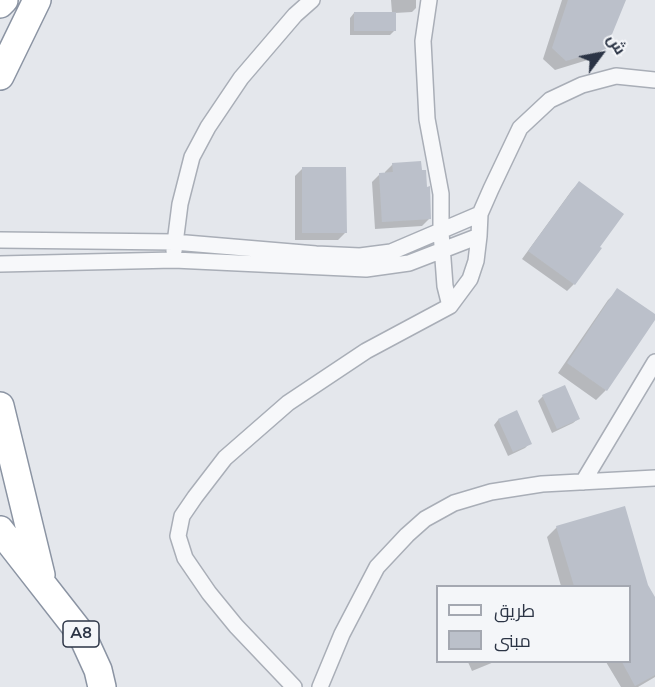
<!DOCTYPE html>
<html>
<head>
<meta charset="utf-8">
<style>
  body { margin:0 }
  #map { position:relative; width:655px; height:687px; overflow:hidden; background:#e4e7ec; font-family:"Nunito Sans",Cairo,sans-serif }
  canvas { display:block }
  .legend { position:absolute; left:436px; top:585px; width:195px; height:78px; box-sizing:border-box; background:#f4f6f9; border:2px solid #a4a8b1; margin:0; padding:8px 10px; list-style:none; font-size:18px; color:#2b3445 }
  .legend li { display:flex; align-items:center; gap:12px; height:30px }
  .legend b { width:30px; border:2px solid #a4a8b1 }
  .north { position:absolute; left:571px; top:24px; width:60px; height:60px; -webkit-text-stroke:4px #f4f6f9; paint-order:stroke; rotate:58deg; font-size:16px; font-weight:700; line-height:24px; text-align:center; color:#2b3445 }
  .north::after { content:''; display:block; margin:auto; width:21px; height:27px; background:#2b3445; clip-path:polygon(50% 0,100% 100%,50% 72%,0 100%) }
</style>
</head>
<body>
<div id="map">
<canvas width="655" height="687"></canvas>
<ul class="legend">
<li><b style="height:8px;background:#f7f8fa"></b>طريق</li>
<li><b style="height:16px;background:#bbc0ca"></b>مبنى</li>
</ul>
<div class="north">ش</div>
</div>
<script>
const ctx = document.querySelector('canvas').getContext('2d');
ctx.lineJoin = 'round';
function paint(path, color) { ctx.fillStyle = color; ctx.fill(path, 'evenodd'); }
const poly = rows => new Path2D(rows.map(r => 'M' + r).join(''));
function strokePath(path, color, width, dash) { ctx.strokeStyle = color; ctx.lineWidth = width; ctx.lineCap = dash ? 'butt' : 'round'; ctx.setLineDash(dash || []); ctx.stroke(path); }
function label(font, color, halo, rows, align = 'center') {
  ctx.font = font + ' "Nunito Sans",sans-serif'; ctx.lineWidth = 4.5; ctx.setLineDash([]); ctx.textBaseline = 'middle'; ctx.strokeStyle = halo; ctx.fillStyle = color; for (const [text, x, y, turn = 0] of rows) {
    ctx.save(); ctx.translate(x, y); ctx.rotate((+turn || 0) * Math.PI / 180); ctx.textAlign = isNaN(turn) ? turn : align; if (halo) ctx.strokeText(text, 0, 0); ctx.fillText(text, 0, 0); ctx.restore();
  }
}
const shadow = poly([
  [391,0,416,0,416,8,412,12,395,13,395,30,390,35,350,35,350,18,354,13,392,13],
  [562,0,624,0,604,48,594,58,555,70,543,59],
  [393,164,430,218,422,226,375,229,372,182,380,174,385,174,385,172],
  [303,168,345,233,338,240,295,240,295,176],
  [579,183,574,284,567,291,522,259,572,190],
  [618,290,655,316,655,318,606,390,596,400,558,373,608,300],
  [543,396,578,419,573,423,552,433,538,401],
  [516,412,530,443,525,448,508,456,494,425,498,420],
  [557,527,635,589,630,590,630,586,561,586,547,537],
  [651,593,655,600,655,677,638,687,621,687,606,662,630,662,630,605],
  [468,662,494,662,472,671]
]);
const building = poly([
  [568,0,626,0,606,49,566,61,552,48],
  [354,12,396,12,396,31,354,31],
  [421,161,422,170,426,170,427,187,430,186,431,219,382,222,379,173,393,172,392,163],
  [302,167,346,167,347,233,302,233],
  [579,181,624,214,600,247,602,248,575,285,528,251],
  [617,288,655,314,655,320,607,391,567,363],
  [565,385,580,419,557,429,542,395],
  [517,410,532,444,513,452,498,419],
  [625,506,648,585,655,597,655,675,635,686,622,662,630,662,630,586,574,586,556,526]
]);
const street = poly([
  [429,0,423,41,427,119,441,194,441,232,445,286,450,306],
  [0,240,174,242,316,254,360,256,391,252,480,214],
  [174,251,180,204,192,157,208,127,241,78,295,15,312,0],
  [0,264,174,260,366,269,409,263,479,236],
  [583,482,655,362],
  [294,687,236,626,209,593,185,558,178,536,182,516,195,497,225,458,288,403,366,351,450,306,470,279,476,261,479,236,480,214,491,189,520,128,550,100,582,85,616,76,655,80],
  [320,687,342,634,377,567,407,535,425,519,454,503,491,492,542,484,655,478]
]);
const highway = poly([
  [0,4,4,0],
  [0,76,37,0],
  [0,406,41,575],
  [0,530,82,635,98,670,102,687]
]);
const shields = [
  [81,634,36]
];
const shieldNames = [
  ["A8",81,634]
];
paint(shadow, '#0003');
paint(building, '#bbc0ca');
strokePath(street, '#a9aeb7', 18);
strokePath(highway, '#8b94a3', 30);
strokePath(street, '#f7f8fa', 15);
strokePath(highway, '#fff', 27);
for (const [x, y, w] of shields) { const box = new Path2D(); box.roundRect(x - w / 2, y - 13, w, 26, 4.5); ctx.fillStyle = '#f4f6f9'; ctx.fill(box); strokePath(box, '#2b3445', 1.5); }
label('bold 16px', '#2b3445', null, shieldNames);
</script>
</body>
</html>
